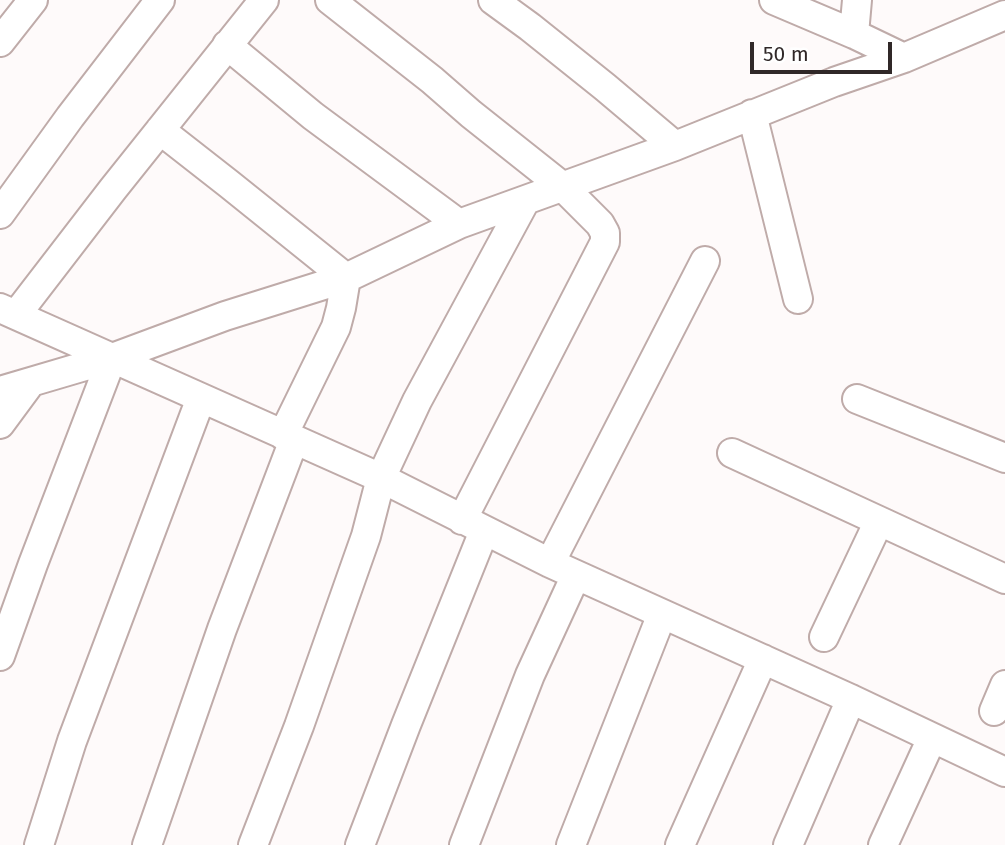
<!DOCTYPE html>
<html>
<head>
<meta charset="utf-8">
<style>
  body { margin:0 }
  #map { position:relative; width:1005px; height:845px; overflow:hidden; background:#fefafa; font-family:"Fira Sans",sans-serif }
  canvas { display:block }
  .scale { position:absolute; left:750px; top:42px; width:142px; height:32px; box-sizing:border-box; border:4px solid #302828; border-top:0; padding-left:9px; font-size:21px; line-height:24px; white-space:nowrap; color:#302828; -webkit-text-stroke:5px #fff; paint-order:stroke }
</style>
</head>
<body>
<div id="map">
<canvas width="1005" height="845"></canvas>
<div class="scale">50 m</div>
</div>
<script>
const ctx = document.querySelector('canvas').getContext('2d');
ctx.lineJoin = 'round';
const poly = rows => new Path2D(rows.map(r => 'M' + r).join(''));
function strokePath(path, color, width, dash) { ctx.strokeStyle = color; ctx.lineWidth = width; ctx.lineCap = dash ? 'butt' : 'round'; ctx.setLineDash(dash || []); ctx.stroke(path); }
const minor = poly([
  [330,0,432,80,471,114,563,187,600,224,605,233,605,242,462,520],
  [493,0,530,27,605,87,675,146],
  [774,0,854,34,904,58],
  [854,34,857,0],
  [0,42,33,0],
  [227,45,313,116,459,224],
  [752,114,798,299],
  [160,130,229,184,346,278,341,308,336,327,283,435],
  [0,214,70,117,160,0],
  [0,308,381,478,550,563,851,699,1005,772],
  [16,315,113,189,264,0],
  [0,391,112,358,225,316,346,278,459,224,675,146,834,82,904,58,1005,15],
  [857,399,1005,458],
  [0,424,31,382],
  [732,453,1005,579],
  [550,563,705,261],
  [824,637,879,521],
  [0,656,33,564,112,358],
  [994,711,1005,685],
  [39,845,72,741,201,398],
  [147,845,222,629,294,440],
  [253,845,299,726,348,587,366,536,381,478,417,401,525,201],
  [360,845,406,725,484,531],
  [464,845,530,675,576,575],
  [571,845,662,614],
  [680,845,763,659],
  [788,845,851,699],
  [883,845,932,738]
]);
strokePath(minor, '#bfaba9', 32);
strokePath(minor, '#fff', 28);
</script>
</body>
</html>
